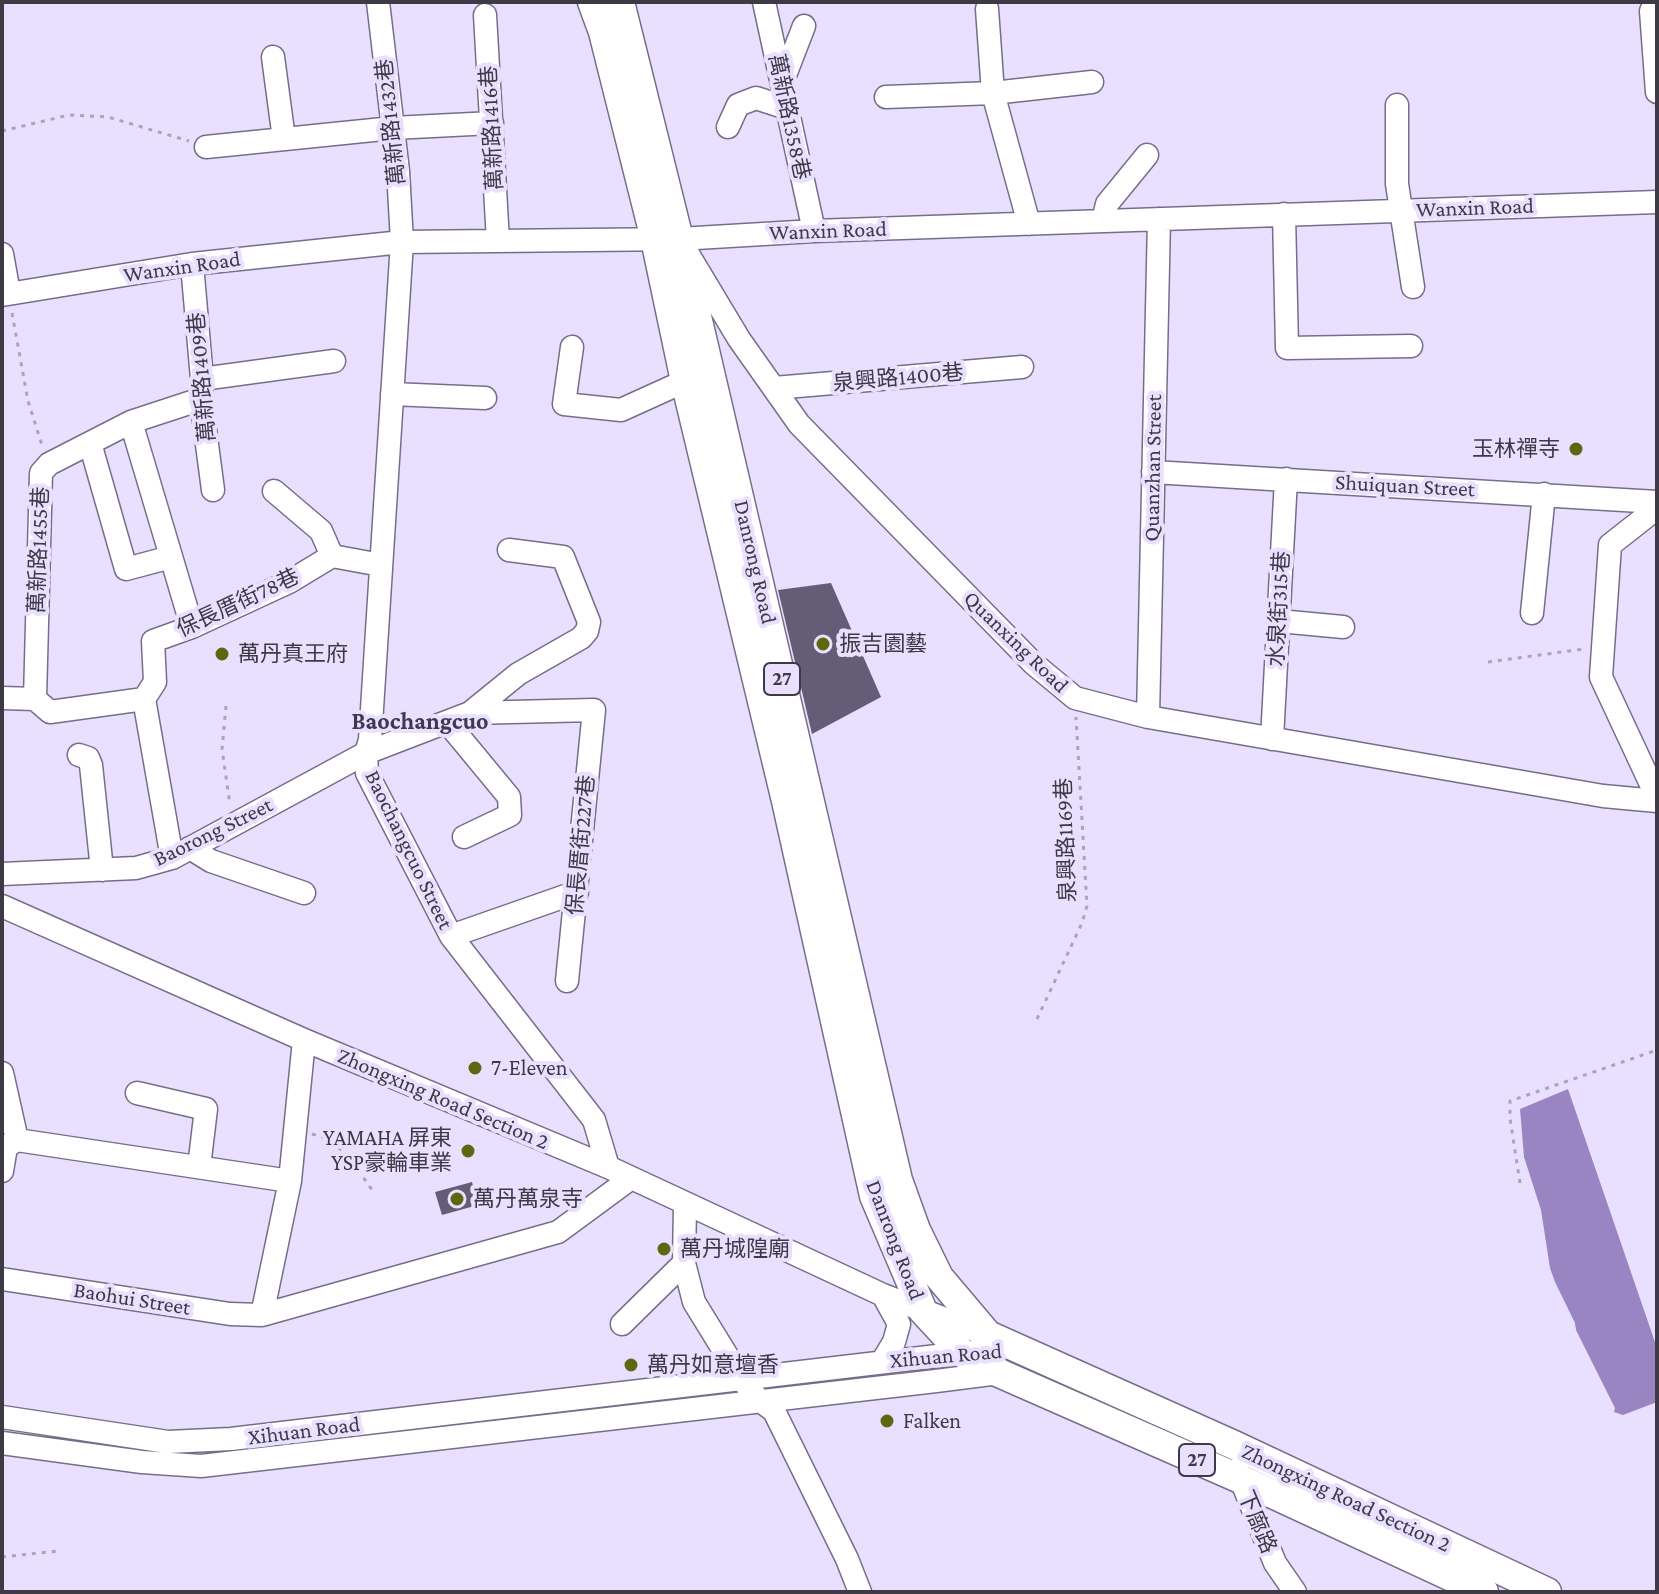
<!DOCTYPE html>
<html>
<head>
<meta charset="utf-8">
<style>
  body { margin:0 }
  #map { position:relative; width:1659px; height:1594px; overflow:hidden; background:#e9e0ff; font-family:"Crimson Pro",serif }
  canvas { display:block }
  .frame { position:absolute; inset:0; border:4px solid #3d3a46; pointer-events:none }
</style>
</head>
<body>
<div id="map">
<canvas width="1659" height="1594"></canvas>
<div class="frame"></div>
</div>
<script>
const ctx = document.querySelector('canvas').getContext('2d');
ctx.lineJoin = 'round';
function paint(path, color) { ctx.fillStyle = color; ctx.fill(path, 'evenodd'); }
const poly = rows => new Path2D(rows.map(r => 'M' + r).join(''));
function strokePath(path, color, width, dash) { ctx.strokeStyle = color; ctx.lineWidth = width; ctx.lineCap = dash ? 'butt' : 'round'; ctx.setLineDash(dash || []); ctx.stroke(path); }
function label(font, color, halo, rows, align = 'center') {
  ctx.font = font + ' "Crimson Pro","Noto Sans TC",serif'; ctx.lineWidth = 8; ctx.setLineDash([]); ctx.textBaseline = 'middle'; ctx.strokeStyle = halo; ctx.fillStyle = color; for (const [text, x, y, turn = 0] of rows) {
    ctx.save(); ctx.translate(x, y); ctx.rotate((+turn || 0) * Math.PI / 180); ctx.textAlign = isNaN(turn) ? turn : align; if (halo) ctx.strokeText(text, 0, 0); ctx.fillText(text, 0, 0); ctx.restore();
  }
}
const water = poly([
  [1568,1089,1657,1348,1657,1402,1623,1415,1614,1412,1615,1408,1576,1330,1575,1323,1555,1282,1550,1268,1541,1210,1524,1157,1520,1109]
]);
const building = poly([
  [831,583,881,697,812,734,778,590],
  [472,1182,478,1205,442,1215,435,1192]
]);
const path = poly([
  [2,131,69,115,108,117,189,141],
  [12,313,28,401,42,445],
  [1488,662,1584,649],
  [226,706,222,749,230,805],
  [1037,1019,1082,923,1087,906,1076,717],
  [312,1134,326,1138,349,1156,374,1193],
  [1520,1183,1510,1118,1510,1101,1657,1050],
  [2,1557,58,1551]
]);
const minor = poly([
  [378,2,398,171,402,242,370,740,366,753,367,773,451,936,594,1120,608,1167],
  [764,2,814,231],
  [1656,2,1651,11,1657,92],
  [987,9,993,93,1029,224],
  [485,15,498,241],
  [273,57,284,139],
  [782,83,804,26],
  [886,97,993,93,1092,82],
  [1397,105,1397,184,1413,287],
  [728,127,738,105,756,98,787,108],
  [206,147,393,128,492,123],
  [1284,214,1287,348,1411,346],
  [1103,221,1107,204,1147,155],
  [2,254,9,293],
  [688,254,739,339,799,424,1034,664,1075,698,1148,717,1603,796,1657,801],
  [192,264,202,379,201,399,213,490],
  [2,295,192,264,402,242,679,239,814,231,1657,202],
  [572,347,564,404,621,410,685,381],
  [202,379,334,361],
  [774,388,1022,367],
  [392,394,485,398],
  [131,422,192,627],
  [90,443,126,569,171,557],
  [1153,472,1657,502],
  [274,491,321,531,332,556],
  [1657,508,1610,545,1601,677,1657,797],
  [1532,613,1544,494],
  [1279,621,1343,627],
  [2,698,35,699],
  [144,699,50,712,35,699,41,473,49,464,131,422,201,399],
  [144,699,155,682,153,641,192,627,289,582,332,556,381,565],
  [144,699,172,858],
  [470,713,518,674,581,638,587,631,589,622,563,557,509,550],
  [1148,717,1159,219],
  [447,722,509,797,510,815,464,837],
  [1272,739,1286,479],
  [79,755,88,758,91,765,102,870],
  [190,848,211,861,304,893],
  [2,874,136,868,172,858,366,753,470,713,594,710,567,981],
  [2,906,304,1040,608,1167,883,1295,987,1335],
  [451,936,577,892],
  [2,1073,17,1140,6,1147,2,1171],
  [137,1093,206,1109,199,1167],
  [17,1140,290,1181],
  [684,1263,694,1302,742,1380,759,1400,774,1411,847,1559,860,1592],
  [2,1279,230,1314,262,1315,558,1232,630,1179],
  [262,1315,290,1181,304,1040],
  [622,1324,684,1263,685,1205],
  [882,1362,894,1342,899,1324,883,1295],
  [2,1417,168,1442,231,1439,971,1352],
  [2,1443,142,1462,201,1466,936,1381,999,1373,1000,1370],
  [1237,1470,1275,1563,1295,1592]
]);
const major = poly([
  [592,2,603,32,655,239,685,381,786,801,874,1196,923,1311,962,1353,999,1373,1238,1478,1484,1592],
  [620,2,679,239,898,1180,916,1230,939,1277,988,1335,1234,1445,1547,1592]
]);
const markers = [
  [1576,449,8,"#5a680f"],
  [823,644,8,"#5a680f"],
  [222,654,8,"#5a680f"],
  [475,1068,8,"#5a680f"],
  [468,1151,8,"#5a680f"],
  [457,1199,8,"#5a680f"],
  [664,1249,8,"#5a680f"],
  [631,1365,8,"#5a680f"],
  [887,1421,8,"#5a680f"]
];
const shields = [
  [782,679,36],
  [1197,1460,36]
];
const shieldNames = [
  ["27",782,679],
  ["27",1197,1460]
];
const streetNames = [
  ["萬新路1358巷",789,117,78],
  ["萬新路1432巷",391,122,-96],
  ["萬新路1416巷",492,128,-93],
  ["Wanxin Road",1475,208,-2],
  ["Wanxin Road",828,231,-2],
  ["Wanxin Road",182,267,-8],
  ["萬新路1409巷",202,377,-95],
  ["泉興路1400巷",898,378,-5],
  ["Quanzhan Street",1153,468,-89],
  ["Shuiquan Street",1405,486,3],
  ["萬新路1455巷",39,550,-88],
  ["Danrong Road",755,562,77],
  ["保長厝街78巷",238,603,-25],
  ["水泉街315巷",1279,609,-87],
  ["Quanxing Road",1016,642,44],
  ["Baorong Street",213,832,-26],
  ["泉興路1169巷",1066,840,-92],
  ["保長厝街227巷",581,845,-85],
  ["Baochangcuo Street",409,850,64],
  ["Zhongxing Road Section 2",443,1099,23],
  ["Danrong Road",895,1240,69],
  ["Baohui Street",132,1299,9],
  ["Xihuan Road",946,1356,-5],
  ["Xihuan Road",304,1431,-7],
  ["Zhongxing Road Section 2",1346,1498,25],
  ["下廍路",1257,1522,67]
];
const poiNames = [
  ["玉林禪寺",1560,449,"right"],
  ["振吉園藝",839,644],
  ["萬丹真王府",238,654],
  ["7-Eleven",491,1068],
  ["YAMAHA 屏東",452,1138,"right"],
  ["YSP豪輪車業",452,1163,"right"],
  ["萬丹萬泉寺",473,1199],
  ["萬丹城隍廟",680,1249],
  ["萬丹如意壇香",647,1365],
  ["Falken",903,1421]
];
const neighbourhoodNames = [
  ["Baochangcuo",420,722]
];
paint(water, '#9885c2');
paint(building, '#655d77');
strokePath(minor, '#766e89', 25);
strokePath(major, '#766e89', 31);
strokePath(path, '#aaa3bb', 3, [4, 6]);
strokePath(minor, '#fff', 22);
strokePath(major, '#fff', 28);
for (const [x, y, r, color] of markers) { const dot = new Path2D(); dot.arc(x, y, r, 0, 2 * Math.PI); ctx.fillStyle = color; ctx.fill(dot); strokePath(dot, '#e9e0ff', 3); }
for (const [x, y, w] of shields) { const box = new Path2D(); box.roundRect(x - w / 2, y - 16, w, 32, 6); ctx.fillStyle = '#e9e0ff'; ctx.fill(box); strokePath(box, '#3d3a46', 2); }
label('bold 20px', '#3d3a46', null, shieldNames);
label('22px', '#3d3a46', '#e9e0ff', streetNames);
label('22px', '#3d3a46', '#e9e0ff', poiNames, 'left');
label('bold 24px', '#3f3850', '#e9e0ff', neighbourhoodNames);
</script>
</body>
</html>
